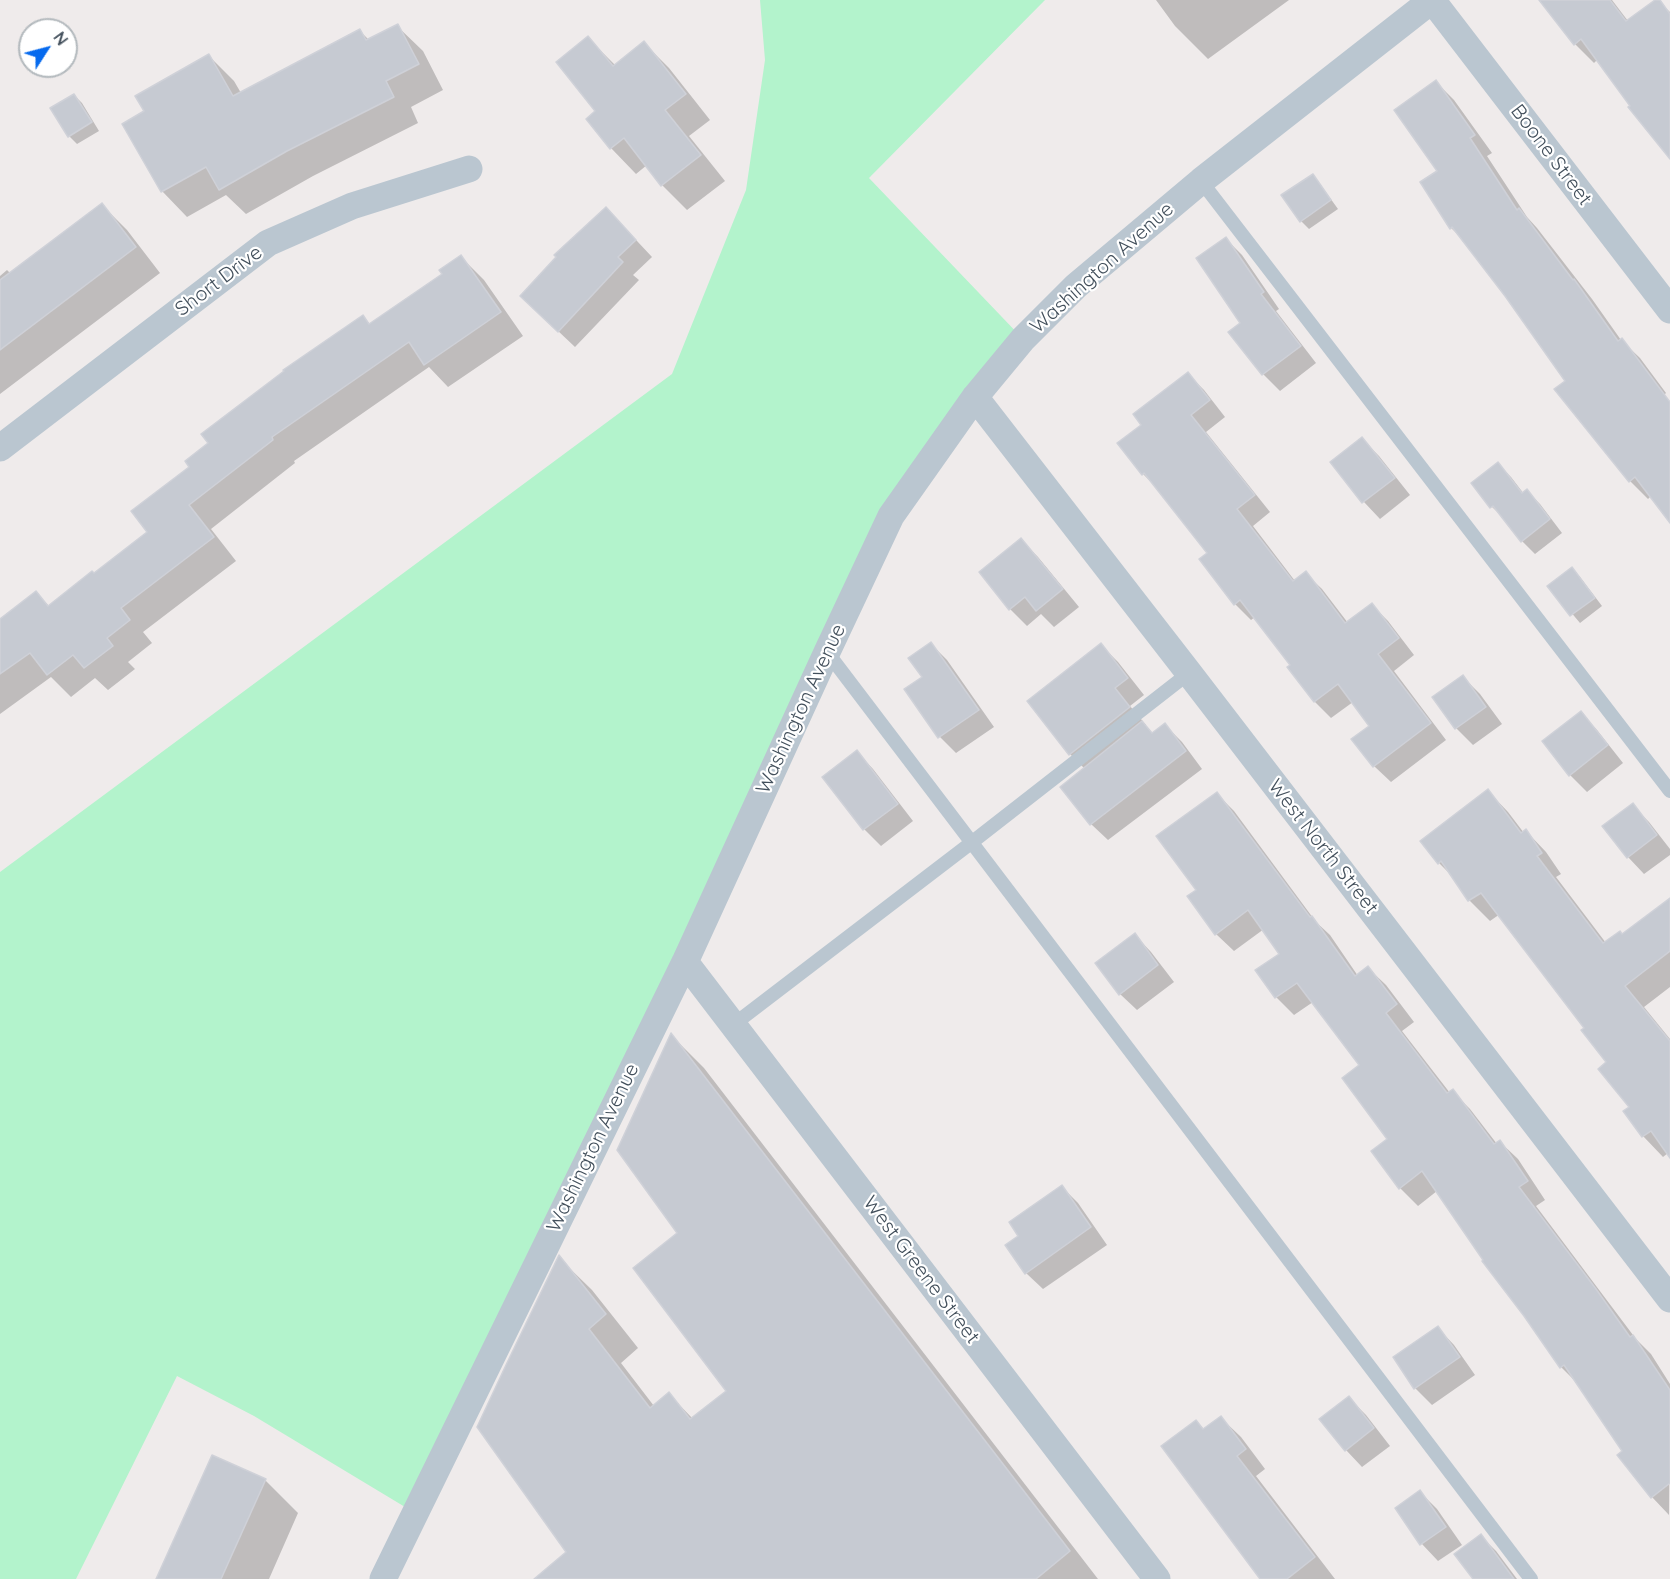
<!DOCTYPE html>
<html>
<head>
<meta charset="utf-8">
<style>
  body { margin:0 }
  #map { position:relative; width:1670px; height:1579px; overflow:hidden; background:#efebeb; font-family:Quicksand,sans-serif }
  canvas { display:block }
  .north { position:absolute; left:18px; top:18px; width:60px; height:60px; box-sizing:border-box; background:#fff; border:2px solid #b3b9bd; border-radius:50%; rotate:54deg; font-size:16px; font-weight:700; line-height:24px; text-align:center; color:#424f5b }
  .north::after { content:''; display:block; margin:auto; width:21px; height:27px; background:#066aee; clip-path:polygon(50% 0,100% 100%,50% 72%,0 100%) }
</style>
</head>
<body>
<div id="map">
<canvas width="1670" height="1579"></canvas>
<div class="north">N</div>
</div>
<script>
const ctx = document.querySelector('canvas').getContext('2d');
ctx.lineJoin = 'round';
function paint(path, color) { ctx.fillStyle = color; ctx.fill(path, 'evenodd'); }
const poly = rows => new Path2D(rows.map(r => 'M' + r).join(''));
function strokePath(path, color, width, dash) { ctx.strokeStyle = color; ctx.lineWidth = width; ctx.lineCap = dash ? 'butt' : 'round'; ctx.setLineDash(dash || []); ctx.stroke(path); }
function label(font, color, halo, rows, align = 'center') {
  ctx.font = font + ' Quicksand,sans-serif'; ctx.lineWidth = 4.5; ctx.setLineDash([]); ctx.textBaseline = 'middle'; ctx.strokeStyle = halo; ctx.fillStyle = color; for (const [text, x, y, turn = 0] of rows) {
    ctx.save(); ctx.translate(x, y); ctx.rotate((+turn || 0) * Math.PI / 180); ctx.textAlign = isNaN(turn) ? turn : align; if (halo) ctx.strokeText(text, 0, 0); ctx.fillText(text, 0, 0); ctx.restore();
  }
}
const green = poly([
  [760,0,1045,0,869,178,1023,339,891,516,415,1513,254,1416,177,1376,76,1579,0,1579,0,872,672,374,746,190,765,60]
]);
const shadow = poly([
  [1156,0,1289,0,1208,59,1175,26],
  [1548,0,1612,0,1628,21,1657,0,1670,12,1670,156,1598,59,1594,63,1575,44],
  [397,26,423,51,443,90,411,107,418,123,313,176,246,214,226,195,187,217,162,191,146,112,209,56,234,81,241,93,360,31,369,40],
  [588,38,616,66,644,43,669,68,710,120,689,136,725,181,687,210,662,185,647,165,636,174,611,148,588,119,597,112],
  [1436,82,1454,100,1492,153,1487,156,1527,217,1537,228,1592,299,1621,340,1640,358,1666,393,1663,396,1670,405,1670,521,1651,496,1648,499,1630,481,1567,381,1506,295,1466,242,1451,228,1439,171],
  [74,95,82,103,99,131,77,144,69,136],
  [1312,176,1320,184,1338,209,1309,229,1301,221],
  [102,205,127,230,160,273,0,394,0,276,7,270,11,274],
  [623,226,652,257,633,275,639,280,575,347,538,312],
  [1226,239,1242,255,1279,309,1276,311,1316,363,1280,391,1263,374,1231,332,1242,323],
  [461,257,484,280,523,336,448,387,429,367,294,461,295,463,211,529,236,561,143,632,152,643,128,662,135,669,108,690,95,678,71,697,51,677,0,714,0,621,36,593,50,607,149,532,192,467,363,317,371,325,444,275],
  [1188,374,1204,390,1225,417,1206,432,1270,512,1253,526,1295,581,1305,573,1322,589,1348,623,1372,605,1388,621,1414,655,1394,671,1446,740,1391,782,1374,766,1371,726,1353,702,1331,718,1315,702,1289,667,1292,665,1255,617,1251,620,1235,604,1210,553,1159,490,1143,474,1144,425],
  [1362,439,1379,456,1410,495,1380,519,1364,502,1332,462],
  [1498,464,1511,477,1524,494,1527,491,1540,504,1562,533,1535,554,1522,541,1505,519,1492,507],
  [1021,540,1038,557,1079,607,1054,627,1041,614,1027,626,1010,609],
  [1572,569,1580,577,1602,606,1580,623,1549,586],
  [931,644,947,660,994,727,956,753,940,737,924,677],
  [1101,645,1118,662,1144,695,1130,706,1146,725,1145,726,1153,734,1165,725,1182,742,1202,769,1108,840,1091,824,1085,769,1070,754,1029,702],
  [1463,677,1480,694,1502,724,1473,745,1456,728],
  [1581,713,1597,730,1623,763,1587,792,1570,775,1544,742],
  [857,752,873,769,913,821,881,846,864,829],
  [1488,791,1508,812,1524,833,1526,831,1546,852,1561,874,1556,877,1606,943,1623,936,1670,900,1670,987,1644,1007,1670,1039,1670,1155,1668,1153,1663,1157,1643,1136,1625,1111,1631,1107,1609,1062,1586,1028,1500,914,1490,921,1469,900,1456,880,1439,863],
  [1217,794,1234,811,1316,922,1330,935,1358,976,1368,968,1386,985,1414,1022,1402,1031,1450,1093,1452,1091,1470,1109,1497,1144,1500,1142,1518,1159,1545,1200,1536,1206,1636,1339,1651,1354,1670,1384,1669,1515,1652,1497,1624,1451,1579,1385,1561,1367,1437,1191,1418,1206,1400,1188,1390,1139,1362,1065,1313,1002,1294,1015,1276,997,1257,971,1281,954,1264,929,1234,951,1216,934,1198,890],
  [1632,805,1649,822,1670,849,1670,855,1644,874,1628,857],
  [1135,935,1151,952,1174,982,1137,1010,1120,994],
  [672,1036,704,1068,1098,1579,537,1579,568,1552,559,1258,592,1290,638,1348,621,1363,654,1406,669,1394,693,1419,728,1391,679,1233],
  [1062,1187,1078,1203,1107,1245,1043,1289,1026,1273,1020,1237],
  [1438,1328,1454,1345,1475,1375,1432,1405,1415,1388],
  [1349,1398,1366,1415,1390,1446,1362,1467,1346,1450],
  [1221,1418,1241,1437,1265,1469,1256,1476,1335,1579,1262,1579,1196,1422,1205,1430],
  [265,1480,298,1513,269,1579,158,1579],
  [1420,1492,1437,1509,1462,1545,1438,1561,1422,1544,1397,1508],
  [1481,1536,1496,1551,1517,1579,1474,1579]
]);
const building = poly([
  [1539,0,1610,0,1626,21,1655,0,1660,0,1670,14,1670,159,1628,107,1630,106,1581,39,1574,45,1539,0],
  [398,24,419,64,386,81,394,97,287,151,219,190,206,167,161,192,122,124,144,111,135,96,209,54,233,96,360,29,366,40,398,24],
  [588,36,613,66,644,41,686,94,665,110,701,155,661,186,624,138,610,149,586,119,595,111,556,62,588,36],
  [1436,80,1475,135,1470,138,1517,210,1519,208,1573,280,1574,279,1618,341,1622,338,1670,402,1670,523,1635,477,1629,482,1554,389,1565,381,1505,296,1452,227,1450,229,1420,182,1437,171,1394,110,1436,80],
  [74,94,92,122,68,137,50,108,74,94],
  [1313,174,1331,200,1300,222,1281,195,1313,174],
  [102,203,136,247,0,350,0,280,102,203],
  [606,207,636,240,618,257,623,262,558,332,520,296,556,257,554,255,606,207],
  [1226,237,1264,292,1261,294,1301,346,1262,375,1228,332,1240,323,1196,258,1226,237],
  [461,255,501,312,424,365,409,342,272,437,273,440,189,505,214,537,121,608,130,620,107,638,113,646,84,668,73,655,47,675,30,653,0,674,0,619,36,591,48,606,92,571,94,573,147,532,131,511,189,467,185,461,208,443,201,434,284,371,283,370,363,315,369,324,442,274,439,270,461,255],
  [1188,372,1210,400,1191,415,1255,495,1237,509,1293,581,1306,571,1345,623,1372,603,1399,638,1378,654,1431,723,1373,767,1351,739,1369,726,1338,684,1314,702,1287,667,1290,665,1240,600,1234,605,1199,559,1207,553,1144,473,1142,475,1117,443,1141,425,1133,414,1188,372],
  [1362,437,1395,478,1362,503,1330,462,1362,437],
  [1498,462,1522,493,1527,489,1550,519,1521,542,1493,506,1490,508,1471,483,1498,462],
  [1021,538,1063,589,1036,611,1025,597,1009,610,979,572,1021,538],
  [1572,567,1595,598,1570,616,1547,586,1572,567],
  [931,642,979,710,938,738,904,689,922,677,908,658,931,642],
  [1101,643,1128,678,1115,688,1130,707,1069,755,1027,701,1101,643],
  [1463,675,1486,707,1455,729,1432,697,1463,675],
  [1581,711,1608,745,1569,776,1542,741,1581,711],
  [1142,721,1152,733,1165,723,1186,751,1090,825,1060,787,1142,721],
  [857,750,898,804,863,830,822,777,857,750],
  [1488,789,1521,833,1526,829,1542,853,1537,856,1603,943,1620,931,1622,934,1670,898,1670,951,1625,986,1670,1041,1670,1158,1651,1131,1642,1137,1623,1111,1629,1107,1598,1069,1606,1062,1581,1030,1584,1028,1481,893,1468,901,1441,861,1438,864,1420,841,1488,789],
  [1217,792,1310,917,1312,916,1355,976,1368,966,1397,1004,1386,1013,1447,1093,1453,1089,1494,1144,1500,1140,1528,1181,1519,1187,1596,1289,1630,1337,1633,1335,1670,1390,1670,1483,1651,1498,1617,1455,1622,1451,1564,1365,1560,1368,1524,1316,1482,1261,1483,1260,1422,1171,1399,1189,1371,1151,1387,1139,1342,1078,1359,1065,1297,983,1275,998,1255,970,1279,954,1248,910,1215,935,1187,896,1196,890,1156,836,1217,792],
  [1633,803,1657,835,1627,858,1602,826,1633,803],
  [1135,933,1158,965,1119,995,1095,963,1135,933],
  [671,1033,1070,1551,1036,1579,534,1579,566,1552,477,1427,506,1365,559,1255,606,1314,589,1329,650,1408,669,1392,690,1419,726,1391,633,1268,677,1233,617,1150,671,1033],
  [1062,1185,1091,1227,1025,1274,1005,1245,1018,1236,1009,1222,1062,1185],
  [1438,1326,1460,1357,1414,1389,1393,1357,1438,1326],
  [1349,1396,1374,1428,1345,1451,1319,1419,1349,1396],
  [1221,1416,1246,1449,1237,1456,1315,1557,1287,1579,1260,1579,1161,1446,1196,1420,1203,1429,1221,1416],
  [212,1455,266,1479,221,1579,156,1579,212,1455],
  [1420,1490,1446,1527,1420,1545,1395,1508,1420,1490],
  [1481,1534,1514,1579,1473,1579,1454,1554,1481,1534]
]);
const service = poly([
  [1201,181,1670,791],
  [827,652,1531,1579],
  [733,1025,971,843,1189,673]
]);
const minor = poly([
  [1432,0,1670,310],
  [975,397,1189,673,1670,1299],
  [0,448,268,243,352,206,469,169],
  [685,962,1157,1579],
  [383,1579,685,962,827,652,891,516,975,397,1023,339,1076,286,1201,181,1432,0]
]);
const streetNames = [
  ["Boone Street",1551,155,53],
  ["Washington Avenue",1102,268,-42],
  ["Short Drive",219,281,-37],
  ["Washington Avenue",801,709,-65],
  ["West North Street",1323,847,52],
  ["Washington Avenue",593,1148,-64],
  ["West Greene Street",921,1270,53]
];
paint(green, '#b3f3cc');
paint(shadow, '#0003');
paint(building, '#c6cad2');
strokePath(building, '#cfd1d8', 1.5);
strokePath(service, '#bac6d0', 14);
strokePath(minor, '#bac6d0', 27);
label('20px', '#424f5b', '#fff', streetNames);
</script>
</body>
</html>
